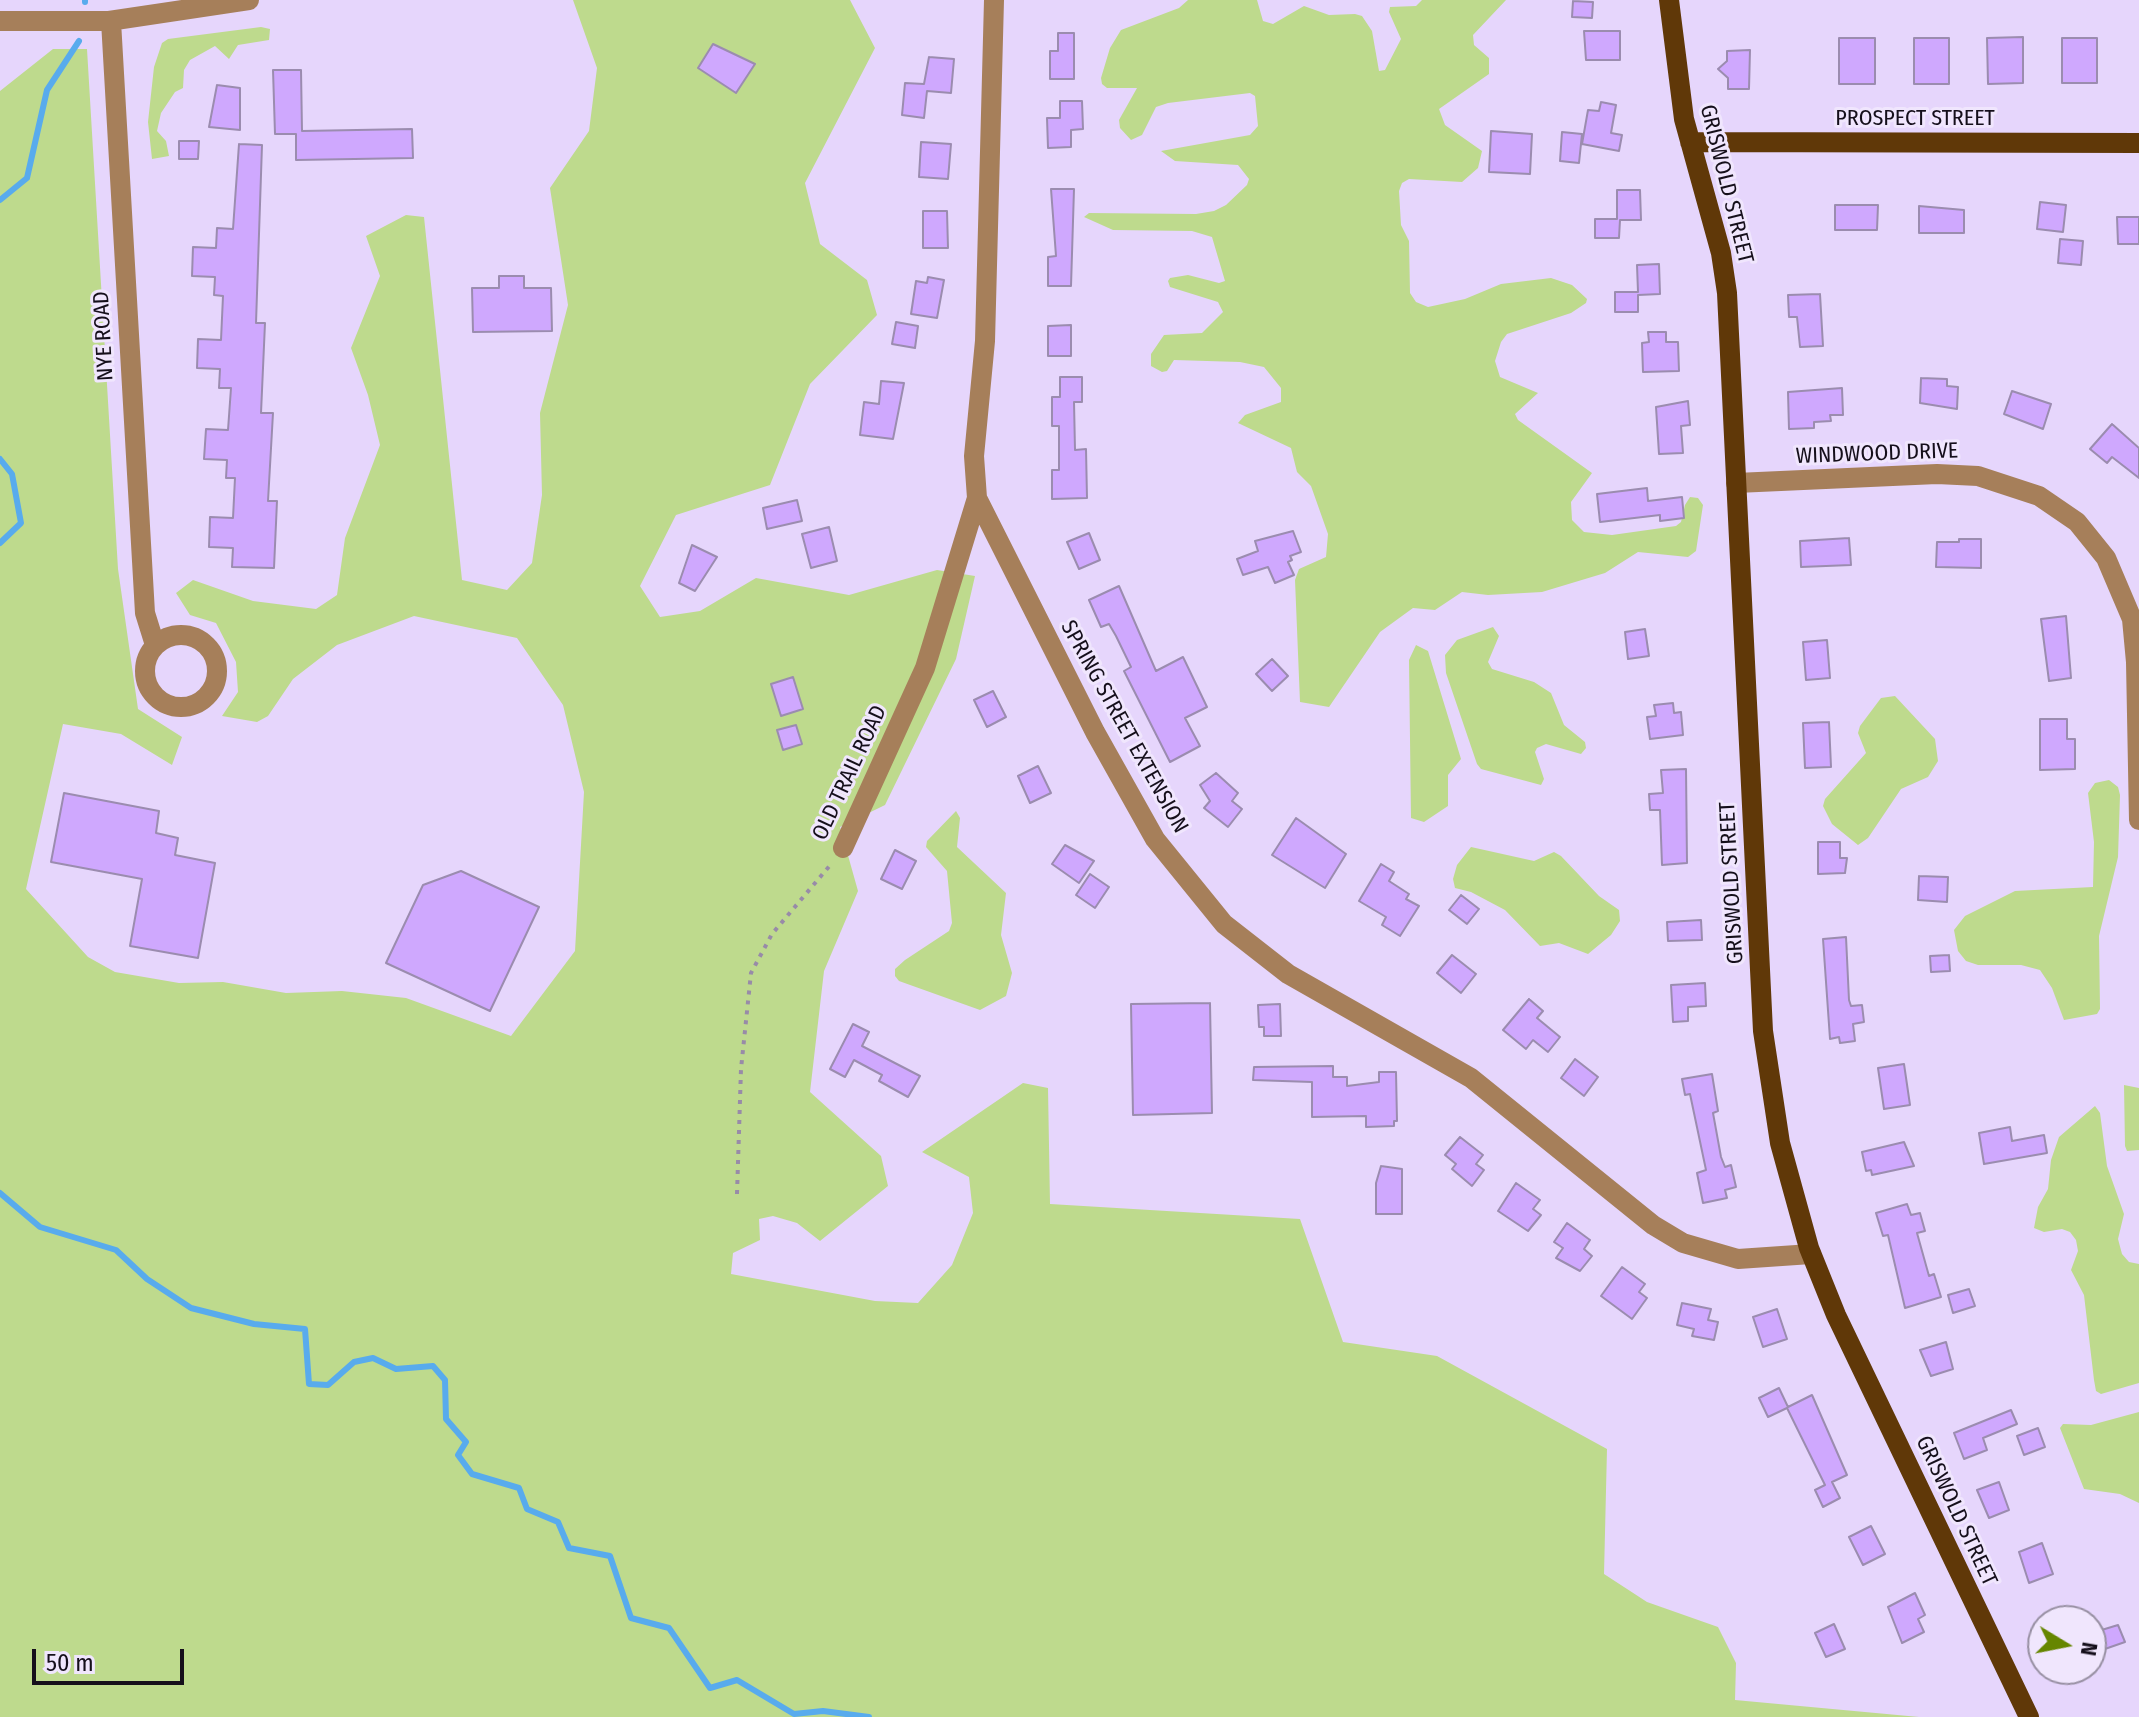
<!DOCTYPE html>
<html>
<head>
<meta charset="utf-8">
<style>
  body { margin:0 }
  #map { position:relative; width:2139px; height:1717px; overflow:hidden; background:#e6d6fc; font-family:"Fira Sans Condensed",sans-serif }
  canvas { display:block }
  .north { position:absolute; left:2027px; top:1605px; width:80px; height:80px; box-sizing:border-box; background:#f0e6fd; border:2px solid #9890a3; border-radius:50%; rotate:100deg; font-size:22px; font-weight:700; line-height:32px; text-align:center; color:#150f1b }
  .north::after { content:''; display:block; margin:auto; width:28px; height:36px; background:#668600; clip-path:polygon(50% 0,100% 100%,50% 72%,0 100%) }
  .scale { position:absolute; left:32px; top:1649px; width:152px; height:36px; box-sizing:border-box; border:4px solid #150f1b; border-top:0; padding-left:10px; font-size:24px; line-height:28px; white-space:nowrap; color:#150f1b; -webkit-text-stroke:6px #f0e6fd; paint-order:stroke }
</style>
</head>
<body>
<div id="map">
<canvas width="2139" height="1717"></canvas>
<div class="north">N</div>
<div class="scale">50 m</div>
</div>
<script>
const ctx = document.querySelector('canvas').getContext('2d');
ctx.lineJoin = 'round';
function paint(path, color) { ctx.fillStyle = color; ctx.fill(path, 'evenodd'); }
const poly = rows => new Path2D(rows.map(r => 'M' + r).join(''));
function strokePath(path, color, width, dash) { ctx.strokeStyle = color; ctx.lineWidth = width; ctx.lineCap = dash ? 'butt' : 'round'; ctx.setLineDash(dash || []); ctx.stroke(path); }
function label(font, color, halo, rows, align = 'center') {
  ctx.font = font + ' "Fira Sans Condensed",sans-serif'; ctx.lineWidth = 6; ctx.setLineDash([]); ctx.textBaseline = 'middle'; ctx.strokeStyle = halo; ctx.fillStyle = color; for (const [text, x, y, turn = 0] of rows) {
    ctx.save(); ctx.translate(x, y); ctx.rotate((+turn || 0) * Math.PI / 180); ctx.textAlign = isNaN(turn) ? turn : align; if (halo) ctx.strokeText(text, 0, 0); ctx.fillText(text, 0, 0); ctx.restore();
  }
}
const green = poly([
  [573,0,850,0,875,48,805,183,820,244,867,280,877,315,810,384,770,485,676,515,640,586,660,617,700,611,756,578,849,595,937,570,975,576,956,659,885,805,840,827,858,891,824,971,810,1092,881,1156,888,1186,820,1241,797,1223,773,1216,759,1219,760,1240,733,1253,731,1274,875,1301,918,1303,952,1265,973,1213,969,1177,922,1152,1023,1083,1048,1088,1050,1204,1300,1219,1343,1342,1437,1356,1607,1449,1604,1574,1647,1602,1718,1627,1736,1663,1735,1700,1919,1717,0,1717,0,91,53,49,87,49,118,569,138,709,182,737,172,765,121,734,63,724,26,889,88,957,115,972,179,983,223,982,286,993,342,991,406,998,511,1036,575,951,584,792,563,705,517,638,414,616,337,645,293,679,268,716,257,722,222,716,238,692,236,662,216,623,190,615,176,593,193,580,253,601,316,609,337,595,345,538,380,445,368,395,351,348,380,276,366,236,406,215,424,217,462,580,507,590,532,563,542,495,540,413,568,305,550,188,589,131,597,68],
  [1188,0,1257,0,1263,21,1273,24,1304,6,1329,15,1355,14,1362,16,1372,31,1379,71,1385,70,1401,39,1389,12,1390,7,1416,6,1422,0,1506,0,1473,35,1474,45,1489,58,1489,74,1439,109,1445,125,1482,151,1478,168,1462,182,1409,179,1402,183,1399,191,1401,225,1409,241,1410,293,1416,302,1428,307,1465,299,1501,284,1551,278,1572,285,1587,299,1586,303,1571,313,1507,334,1501,342,1495,361,1500,377,1538,393,1515,414,1518,420,1592,473,1571,502,1572,520,1584,532,1612,535,1676,526,1681,522,1685,505,1690,497,1698,498,1703,505,1696,551,1688,557,1638,552,1605,573,1542,592,1488,595,1462,592,1435,610,1413,608,1380,632,1329,707,1300,702,1295,580,1299,569,1326,557,1328,534,1311,486,1297,472,1291,448,1238,423,1245,415,1281,402,1281,388,1264,367,1240,362,1174,360,1167,371,1162,372,1151,366,1151,354,1164,335,1202,333,1223,312,1218,302,1170,287,1168,281,1170,278,1188,275,1219,283,1225,281,1212,237,1192,231,1113,230,1084,217,1089,213,1196,214,1214,211,1226,205,1247,185,1249,179,1238,165,1175,161,1161,151,1250,135,1258,126,1255,96,1250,93,1168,103,1156,107,1142,135,1131,140,1120,128,1119,120,1137,88,1107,88,1102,84,1101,78,1110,48,1121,30,1179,8],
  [261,27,270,29,269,40,238,45,229,59,215,46,190,60,184,70,183,88,175,92,161,113,157,131,166,141,169,156,152,159,148,122,154,67,162,43,168,39],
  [1493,627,1499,636,1488,662,1492,669,1534,682,1551,693,1564,725,1585,742,1586,748,1581,754,1546,744,1537,748,1535,752,1544,779,1541,785,1481,769,1477,764,1446,673,1445,655,1457,640],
  [1416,645,1428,651,1461,759,1448,775,1448,806,1424,822,1411,818,1409,660],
  [1895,696,1935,739,1938,761,1928,777,1901,789,1868,838,1858,845,1832,824,1823,806,1825,799,1866,753,1858,733,1860,726,1881,698],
  [2109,780,2118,787,2120,795,2118,857,2099,936,2100,1009,2097,1014,2064,1020,2052,988,2040,970,2021,965,1978,965,1966,961,1958,951,1954,930,1965,916,2015,891,2093,887,2094,842,2088,793,2095,783],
  [956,811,960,818,957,847,1006,893,1001,935,1012,973,1006,996,980,1010,899,981,895,976,895,969,905,960,949,931,952,923,947,871,926,847,927,841],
  [1471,847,1534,861,1554,852,1561,856,1599,896,1619,910,1620,921,1611,935,1588,954,1559,943,1540,946,1505,910,1471,892,1455,888,1453,879,1457,865],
  [2124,1085,2139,1088,2139,1150,2127,1151,2125,1146],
  [2095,1106,2100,1113,2107,1166,2124,1214,2118,1239,2122,1254,2129,1262,2139,1264,2139,1383,2101,1394,2096,1391,2094,1380,2084,1295,2071,1270,2078,1251,2076,1240,2070,1232,2062,1229,2044,1232,2034,1228,2038,1207,2048,1189,2051,1160,2059,1137],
  [2139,1412,2139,1503,2120,1494,2084,1489,2060,1428,2063,1424,2091,1425]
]);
const stream = poly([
  [85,2,85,0],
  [0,200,27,178,47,90,79,41],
  [0,459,12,474,21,523,0,543],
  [0,1193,40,1227,116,1250,147,1279,191,1308,254,1324,305,1329,309,1384,328,1385,354,1362,373,1358,396,1369,433,1366,445,1380,446,1419,466,1442,458,1455,472,1474,519,1488,527,1509,558,1522,569,1548,610,1556,631,1618,669,1628,710,1688,737,1680,794,1714,823,1711,869,1717]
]);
const building = poly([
  [1573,1,1593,2,1592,18,1572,17,1573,1],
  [1584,31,1620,31,1620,60,1586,60,1584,31],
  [1058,33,1074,33,1074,79,1050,79,1050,51,1058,51,1058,33],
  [2023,37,2023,83,1988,84,1987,38,2023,37],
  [1839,38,1875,38,1875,84,1839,84,1839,38],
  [1914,38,1949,38,1949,84,1914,84,1914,38],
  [2062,38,2097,38,2097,83,2062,83,2062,38],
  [713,44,755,64,736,93,698,68,713,44],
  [1750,50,1749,89,1728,89,1728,78,1718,69,1727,61,1727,51,1750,50],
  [929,57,954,59,951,93,927,91,924,118,902,115,905,83,924,84,929,57],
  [273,70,301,70,302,131,412,129,413,158,296,160,296,134,275,134,273,70],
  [217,85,240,88,240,130,209,127,217,85],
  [1060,101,1082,101,1083,129,1071,130,1071,147,1048,148,1047,118,1060,118,1060,101],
  [1601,102,1616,105,1611,133,1622,135,1619,151,1582,144,1588,110,1599,111,1601,102],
  [1491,131,1532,134,1530,174,1489,172,1491,131],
  [1562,132,1582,134,1579,163,1560,161,1562,132],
  [179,141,199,141,198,159,179,159,179,141],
  [921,142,951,144,948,179,919,177,921,142],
  [239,144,262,145,256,323,265,323,261,413,273,413,268,501,277,501,274,568,232,567,233,548,209,547,210,517,233,518,235,478,226,478,227,460,204,459,206,429,228,430,231,388,219,388,220,369,197,368,198,339,221,340,223,296,214,295,215,277,192,276,193,247,216,248,217,228,233,229,239,144],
  [1051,189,1074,189,1071,286,1048,286,1048,257,1056,256,1051,189],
  [1617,190,1640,190,1641,220,1620,220,1619,238,1595,238,1595,219,1617,219,1617,190],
  [2040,202,2066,205,2063,232,2037,229,2040,202],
  [1835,205,1878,205,1877,230,1835,230,1835,205],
  [1919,206,1964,210,1964,233,1919,233,1919,206],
  [923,211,947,211,948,248,923,248,923,211],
  [2117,217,2139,217,2139,244,2118,244,2117,217],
  [2060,239,2083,241,2081,265,2058,263,2060,239],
  [1659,264,1660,294,1638,295,1638,312,1615,312,1615,292,1638,292,1637,265,1659,264],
  [499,276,524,276,524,288,551,288,552,331,473,332,472,288,499,288,499,276],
  [928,277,944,280,937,318,911,314,916,281,927,283,928,277],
  [1820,294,1823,346,1800,347,1797,317,1789,317,1788,295,1820,294],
  [896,322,918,326,915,348,892,344,896,322],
  [1071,325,1071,356,1048,356,1048,326,1071,325],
  [1648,332,1666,332,1666,342,1678,342,1679,371,1643,372,1642,343,1649,342,1648,332],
  [1060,377,1082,377,1082,402,1074,402,1075,450,1086,449,1087,498,1052,499,1052,470,1059,470,1059,426,1052,426,1052,397,1060,397,1060,377],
  [1921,378,1947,379,1947,386,1958,387,1957,409,1920,403,1921,378],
  [881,381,904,383,893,439,860,435,864,402,879,404,881,381],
  [1842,388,1843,415,1830,415,1831,421,1814,422,1814,428,1789,429,1788,392,1842,388],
  [2012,391,2051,404,2043,429,2004,414,2012,391],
  [1688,401,1690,425,1681,426,1683,453,1659,454,1656,407,1688,401],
  [2112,424,2139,448,2139,478,2112,457,2107,463,2090,449,2112,424],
  [1647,488,1648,501,1682,497,1684,518,1660,521,1660,515,1600,522,1597,494,1647,488],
  [797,500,802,521,767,529,763,508,797,500],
  [829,527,837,561,811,568,802,534,829,527],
  [1293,531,1301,552,1290,556,1292,560,1288,562,1294,575,1275,583,1268,567,1243,575,1237,559,1258,551,1255,541,1293,531],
  [1089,533,1100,560,1079,569,1067,542,1089,533],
  [1849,538,1851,565,1801,567,1800,541,1849,538],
  [1959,539,1981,539,1981,568,1936,567,1937,542,1959,542,1959,539],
  [692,545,717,557,695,591,679,583,692,545],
  [1119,586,1156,671,1183,657,1207,707,1185,718,1200,746,1170,762,1124,671,1131,667,1116,636,1109,624,1101,627,1089,600,1119,586],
  [2066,616,2071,678,2049,681,2041,619,2066,616],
  [1645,629,1649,656,1628,659,1625,632,1645,629],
  [1827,640,1830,678,1806,680,1803,642,1827,640],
  [1272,659,1288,676,1272,691,1256,674,1272,659],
  [793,677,803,709,781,716,771,684,793,677],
  [993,691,1006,717,987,727,974,700,993,691],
  [1673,703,1674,713,1681,712,1683,735,1650,739,1647,717,1656,716,1654,705,1673,703],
  [2040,719,2067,719,2067,739,2075,739,2075,769,2040,770,2040,719],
  [1829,722,1831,767,1805,768,1803,723,1829,722],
  [796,725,802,744,783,750,777,730,796,725],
  [1038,766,1051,793,1030,803,1018,776,1038,766],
  [1686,769,1687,863,1662,865,1660,810,1650,810,1649,794,1663,793,1661,770,1686,769],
  [1216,773,1238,793,1232,801,1242,809,1228,827,1204,808,1210,801,1200,785,1216,773],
  [64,793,159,811,156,833,178,838,175,855,215,863,198,958,130,946,142,879,51,862,64,793],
  [1296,818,1346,854,1325,888,1272,855,1296,818],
  [1818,842,1840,842,1840,858,1847,858,1845,873,1818,874,1818,842],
  [1065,845,1094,861,1079,883,1052,864,1065,845],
  [895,850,916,861,902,889,881,879,895,850],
  [1381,864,1394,872,1389,881,1409,894,1406,899,1419,906,1400,936,1382,925,1386,917,1359,901,1381,864],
  [461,871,539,907,490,1011,386,963,423,885,461,871],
  [1090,874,1109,887,1095,908,1076,895,1090,874],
  [1919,876,1948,877,1947,902,1918,900,1919,876],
  [1461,895,1479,909,1467,924,1449,910,1461,895],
  [1701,920,1702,940,1668,941,1667,922,1701,920],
  [1846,937,1849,1000,1851,1006,1862,1005,1864,1022,1853,1024,1855,1041,1840,1043,1839,1037,1830,1039,1823,939,1846,937],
  [1452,955,1476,974,1461,993,1437,973,1452,955],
  [1949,955,1950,971,1931,972,1930,956,1949,955],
  [1705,983,1706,1006,1688,1007,1688,1021,1673,1022,1671,985,1705,983],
  [1529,999,1543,1011,1537,1018,1560,1037,1548,1052,1533,1040,1526,1049,1503,1030,1529,999],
  [1210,1003,1212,1113,1133,1115,1131,1004,1210,1003],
  [1280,1004,1281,1036,1264,1036,1264,1027,1259,1027,1258,1005,1280,1004],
  [853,1024,869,1032,862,1046,920,1076,908,1097,879,1081,882,1075,854,1060,845,1077,830,1069,853,1024],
  [1575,1059,1598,1077,1584,1096,1561,1078,1575,1059],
  [1904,1064,1910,1105,1884,1109,1878,1068,1904,1064],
  [1333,1066,1333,1077,1347,1077,1347,1086,1379,1082,1379,1072,1396,1072,1397,1121,1394,1121,1394,1126,1366,1127,1366,1116,1312,1117,1312,1082,1253,1080,1254,1067,1333,1066],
  [1712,1074,1718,1111,1713,1113,1721,1157,1725,1167,1731,1165,1736,1187,1725,1190,1727,1198,1703,1203,1697,1173,1706,1170,1690,1094,1685,1095,1682,1079,1712,1074],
  [2010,1127,2012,1141,2044,1135,2047,1153,1984,1164,1979,1133,2010,1127],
  [1460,1137,1483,1155,1476,1164,1484,1170,1472,1186,1452,1169,1456,1164,1445,1155,1460,1137],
  [1904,1142,1914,1166,1872,1175,1871,1170,1866,1171,1862,1152,1904,1142],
  [1381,1166,1402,1169,1402,1214,1376,1214,1376,1183,1381,1166],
  [1516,1183,1540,1200,1533,1209,1541,1215,1528,1231,1498,1211,1516,1183],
  [1907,1204,1911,1215,1920,1213,1925,1231,1917,1233,1929,1276,1934,1274,1941,1297,1905,1308,1888,1235,1883,1236,1876,1213,1907,1204],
  [1567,1223,1590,1240,1584,1249,1592,1256,1580,1271,1556,1258,1563,1248,1554,1242,1567,1223],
  [1622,1267,1645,1284,1639,1292,1647,1298,1632,1319,1601,1296,1622,1267],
  [1969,1289,1975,1306,1953,1313,1948,1295,1969,1289],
  [1682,1303,1711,1309,1708,1320,1718,1322,1714,1340,1692,1336,1694,1329,1677,1325,1682,1303],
  [1777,1309,1787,1339,1763,1347,1753,1317,1777,1309],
  [1946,1342,1953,1369,1931,1376,1920,1350,1946,1342],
  [1779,1388,1788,1407,1812,1395,1847,1475,1832,1482,1840,1498,1823,1507,1815,1490,1825,1485,1787,1408,1768,1417,1759,1398,1779,1388],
  [2011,1410,2017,1424,1983,1438,1987,1450,1964,1459,1954,1433,2011,1410],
  [2038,1428,2045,1447,2024,1455,2017,1436,2038,1428],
  [1999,1482,2009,1510,1989,1518,1977,1490,1999,1482],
  [1871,1526,1885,1554,1863,1565,1849,1537,1871,1526],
  [2042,1543,2053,1574,2029,1583,2019,1552,2042,1543],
  [1915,1593,1925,1615,1918,1619,1924,1632,1902,1643,1888,1607,1915,1593],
  [1834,1624,1845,1649,1826,1657,1815,1633,1834,1624],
  [2118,1625,2125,1642,2102,1650,2095,1632,2118,1625]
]);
const path = poly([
  [737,1194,741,1069,751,973,772,934,832,863]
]);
const minor = poly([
  [994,0,985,341,974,456,977,498,1095,732,1155,839,1224,924,1288,974,1471,1078,1653,1225,1683,1243,1738,1259,1811,1254],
  [0,21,109,21,249,0],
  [111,21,145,613,155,645],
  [1736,483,1937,474,1978,476,2039,496,2077,522,2106,558,2132,619,2136,662,2139,820],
  '145 671a36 36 0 1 1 72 0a36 36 0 1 1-72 0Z',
  [843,848,925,668,977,498]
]);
const major = poly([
  [1669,0,1684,119,1721,253,1727,293,1763,1031,1780,1143,1809,1248,1836,1315,2029,1717],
  [1690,142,2139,143]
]);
const streetNames = [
  ["PROSPECT STREET",1915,119],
  ["GRISWOLD STREET",1726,184,76],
  ["NYE ROAD",104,336,-93],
  ["WINDWOOD DRIVE",1877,454,-2],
  ["SPRING STREET EXTENSION",1124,727,61],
  ["OLD TRAIL ROAD",850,773,-65],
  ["GRISWOLD STREET",1732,883,-93],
  ["GRISWOLD STREET",1956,1511,65]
];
paint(green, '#beda8d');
strokePath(stream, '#58abed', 6);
paint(building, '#cfa8fe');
strokePath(building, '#9b8caf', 2);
strokePath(path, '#988ba8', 4, [4, 6]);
strokePath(minor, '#a67f5a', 20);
strokePath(major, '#603808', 20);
label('22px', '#150f1b', '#f0e6fd', streetNames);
</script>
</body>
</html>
